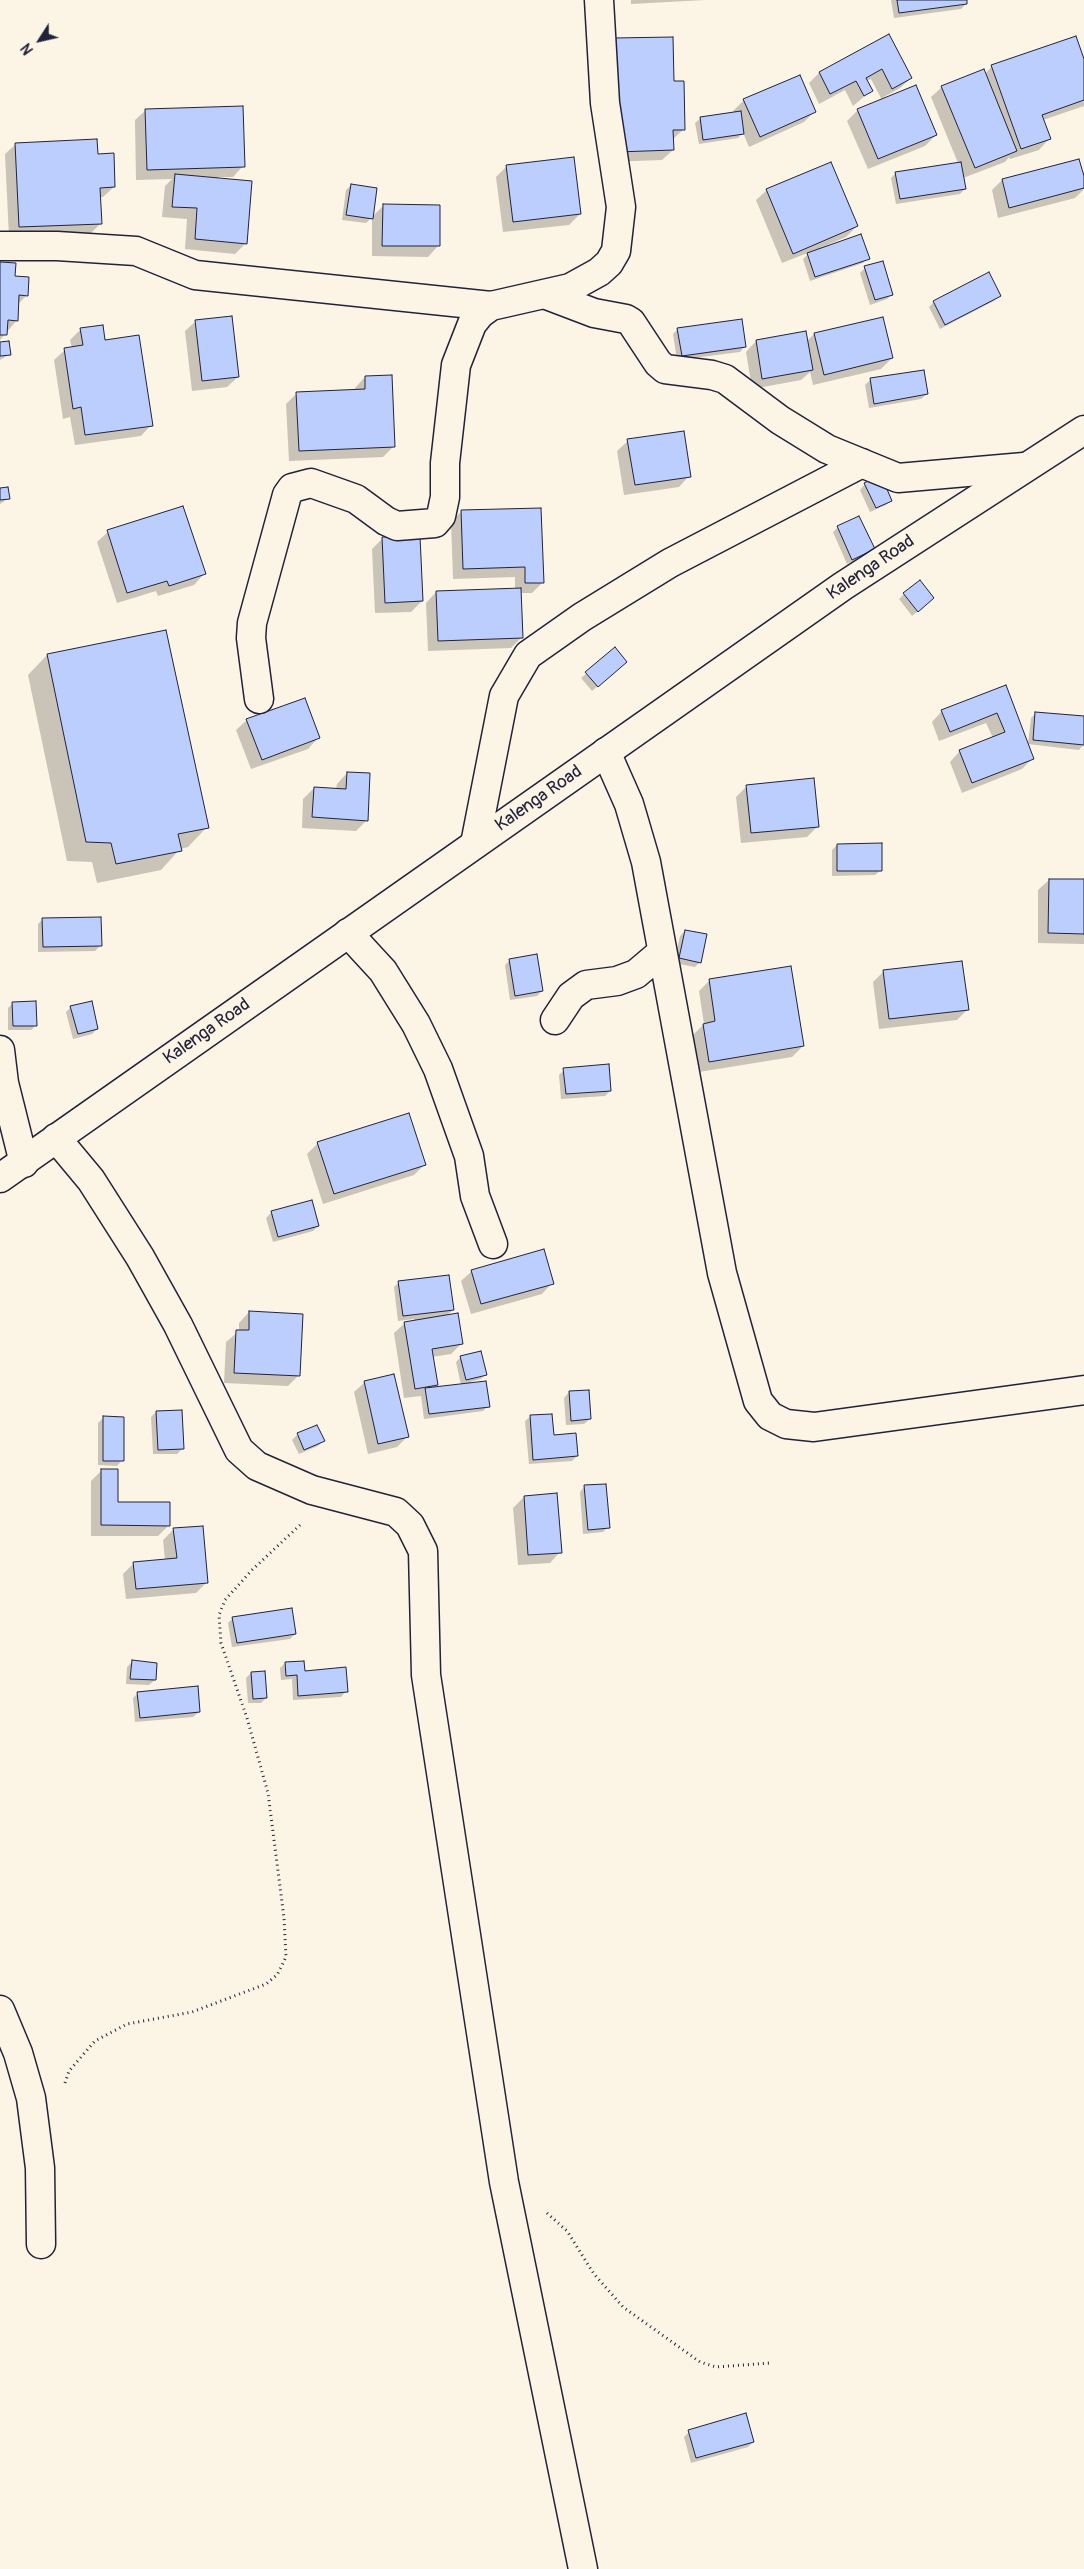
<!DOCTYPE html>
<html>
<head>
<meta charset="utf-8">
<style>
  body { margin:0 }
  #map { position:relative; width:1084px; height:2569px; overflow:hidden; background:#fcf5e5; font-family:Pangolin,sans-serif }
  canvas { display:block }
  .north { position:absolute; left:15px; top:15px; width:50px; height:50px; -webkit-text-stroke:4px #fcf5e5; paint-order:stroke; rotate:235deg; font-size:14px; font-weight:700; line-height:20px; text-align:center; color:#22223b }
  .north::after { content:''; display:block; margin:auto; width:18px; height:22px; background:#22223b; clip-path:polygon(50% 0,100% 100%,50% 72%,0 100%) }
</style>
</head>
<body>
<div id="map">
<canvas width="1084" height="2569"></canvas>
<div class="north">N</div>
</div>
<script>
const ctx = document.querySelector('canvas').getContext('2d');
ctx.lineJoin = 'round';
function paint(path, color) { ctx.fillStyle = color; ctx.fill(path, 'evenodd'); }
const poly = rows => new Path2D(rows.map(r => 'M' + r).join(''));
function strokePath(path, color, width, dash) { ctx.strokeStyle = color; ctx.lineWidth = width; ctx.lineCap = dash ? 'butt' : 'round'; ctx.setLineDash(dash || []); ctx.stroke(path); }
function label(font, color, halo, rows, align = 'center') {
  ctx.font = font + ' Pangolin,sans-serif'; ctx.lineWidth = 4.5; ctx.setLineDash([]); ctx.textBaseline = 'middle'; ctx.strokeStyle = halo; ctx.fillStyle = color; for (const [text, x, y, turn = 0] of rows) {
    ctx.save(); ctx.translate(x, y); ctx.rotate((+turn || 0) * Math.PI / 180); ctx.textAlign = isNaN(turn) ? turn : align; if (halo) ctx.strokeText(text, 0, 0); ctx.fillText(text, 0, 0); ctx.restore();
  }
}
const shadow = poly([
  [631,0,705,0,631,4],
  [891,0,965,0,966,4,961,9,894,18],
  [888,36,911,78,900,88,882,98,883,100,936,135,925,146,868,169,847,121,858,110,882,100,871,79,866,81,871,91,853,106,845,90,819,104,809,83,819,73],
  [1084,63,1084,106,1043,120,1049,139,1039,150,1010,159,1009,157,1005,162,963,178,965,189,960,194,896,204,891,178,896,173,958,163,931,97,942,87,985,74,992,66],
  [673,82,684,129,672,140,673,150,662,160,607,162],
  [744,100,815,111,804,122,749,147,743,133,738,138,699,144,695,123,701,118,734,113,733,111],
  [146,110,243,166,233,177,218,177,246,243,235,254,185,249,187,219,162,217,165,186,172,179,136,180,135,120],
  [16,144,96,155,114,187,103,197,100,197,100,224,90,234,9,237,5,154],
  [507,166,580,214,569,225,503,232,496,177],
  [1002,180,1084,181,1084,189,1075,198,998,218,992,190],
  [351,185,372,217,383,206,438,246,428,257,372,256,372,217,366,223,342,220,346,190],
  [767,190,857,226,846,237,820,248,868,258,863,263,810,281,803,259,810,252,782,263,756,200],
  [0,263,27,295,17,305,17,320,0,340],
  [865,268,892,294,887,299,870,305,860,273],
  [999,296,994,301,940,329,929,307,934,302],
  [882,318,892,358,881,369,813,385,810,372,801,380,752,389,746,352,756,341,805,333,807,341,814,334],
  [196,321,238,377,227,387,192,391,185,331],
  [81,329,104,342,151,425,141,436,75,445,70,417,63,419,54,360,65,350,72,348,70,340],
  [678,329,745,346,740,352,677,360,673,334],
  [0,344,10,354,0,360],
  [365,377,394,446,383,457,289,461,286,404,297,393,355,391,355,388],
  [870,380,927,394,921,399,869,408,865,385],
  [628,441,689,476,679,487,624,495,617,451],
  [865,484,891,500,886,505,870,512,860,490],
  [0,490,9,498,0,504],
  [461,512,543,582,532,593,520,593,521,638,511,648,428,651,426,603,436,592,515,590,515,577,453,579,451,522],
  [838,527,874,549,869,554,847,564,833,532],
  [108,532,204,574,194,585,158,596,156,591,117,603,97,542],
  [383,538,422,601,411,612,375,613,372,549],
  [904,594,928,603,912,616,899,599],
  [165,631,207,827,188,847,180,849,161,870,97,883,92,862,67,861,28,675,47,655],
  [615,649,621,667,592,691,581,678],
  [1005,687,1033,758,1022,769,962,793,950,762,960,751,993,738,986,723,939,741,932,722,942,711],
  [1036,713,1084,717,1084,744,1079,750,1028,744,1031,718],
  [247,720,318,738,308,749,251,769,236,730],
  [347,773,367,820,356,831,302,828,303,799,314,788,336,789,337,784],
  [747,786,818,826,807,837,741,843,736,797],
  [837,845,881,870,875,875,832,876,832,850],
  [1049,880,1084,881,1084,944,1038,943,1038,890],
  [43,919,100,946,95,951,38,952,38,924],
  [685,931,700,962,695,967,674,963,680,936],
  [510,960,542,991,537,996,510,1000,505,965],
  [790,968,803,1046,792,1057,699,1072,693,1035,704,1024,699,991,709,981],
  [883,972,967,1010,957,1020,879,1029,873,982],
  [13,1003,36,1025,31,1030,8,1030,8,1008],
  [71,1007,97,1029,92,1034,73,1039,66,1012],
  [564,1070,610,1091,605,1096,561,1099,559,1075],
  [318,1143,425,1164,414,1175,323,1204,307,1154],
  [311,1202,318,1226,313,1231,273,1242,266,1218,271,1213],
  [472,1271,552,1283,542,1294,471,1314,461,1281],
  [399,1282,453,1310,446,1316,462,1343,451,1354,432,1357,437,1384,433,1388,461,1385,456,1362,461,1357,486,1374,481,1379,470,1382,488,1406,483,1411,424,1419,421,1396,404,1398,394,1333,405,1323,414,1321,414,1319,398,1321,394,1287],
  [249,1312,299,1375,288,1386,224,1383,226,1342,239,1331,239,1323],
  [365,1382,408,1436,397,1447,368,1454,354,1392],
  [569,1392,590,1419,584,1424,566,1425,564,1398],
  [156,1412,182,1449,177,1454,153,1454,151,1417],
  [531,1416,552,1436,577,1456,572,1461,529,1464,525,1421],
  [103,1418,122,1460,117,1466,98,1465,98,1423],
  [316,1426,323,1441,318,1446,299,1454,292,1440,298,1434],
  [102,1470,117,1503,169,1525,158,1536,91,1536,91,1481],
  [585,1486,608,1527,603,1532,583,1534,580,1492],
  [524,1497,560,1552,550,1563,518,1565,513,1508],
  [174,1529,207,1582,196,1593,126,1599,123,1574,134,1563,165,1560,163,1540],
  [233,1618,295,1634,290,1639,232,1647,228,1623],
  [132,1662,155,1680,149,1685,126,1684,127,1667],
  [285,1663,304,1672,346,1691,341,1697,293,1700,292,1679,281,1680,280,1668],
  [264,1672,266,1698,261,1703,248,1703,246,1678,251,1673],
  [138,1693,199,1712,193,1717,135,1722,133,1698],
  [689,2432,753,2442,748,2447,691,2463,684,2437]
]);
const building = poly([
  [897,0,967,0,967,4,899,13,897,0],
  [889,34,912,78,892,89,882,69,866,78,873,91,864,96,856,81,830,94,819,72,889,34],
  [1076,36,1084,59,1084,100,1042,115,1051,139,1021,149,991,65,1076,36],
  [673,37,674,81,684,81,685,130,673,130,674,150,617,152,614,38,673,37],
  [984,69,1017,151,975,168,941,86,984,69],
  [800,75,816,112,760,137,743,99,800,75],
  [916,85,937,135,878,159,857,109,916,85],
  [243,106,245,167,147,170,145,109,243,106],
  [741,111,744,134,703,140,700,117,741,111],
  [97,139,98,154,114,153,115,187,100,188,102,224,19,227,15,143,97,139],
  [574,157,581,214,513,222,506,165,574,157],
  [1079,159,1084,176,1084,188,1009,208,1002,179,1079,159],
  [831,162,858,226,793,254,766,189,831,162],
  [961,162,966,189,900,199,895,172,961,162],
  [175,174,252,181,247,244,195,239,197,208,172,207,175,174],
  [351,184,377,188,373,219,346,215,351,184],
  [383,204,440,205,440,246,382,246,383,204],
  [861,234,870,259,815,277,807,253,861,234],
  [883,261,893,295,875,300,864,266,883,261],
  [0,262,16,263,15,276,29,277,28,296,19,295,18,321,8,320,7,335,0,335,0,262],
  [989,272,1001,296,945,325,933,301,989,272],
  [232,316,239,377,202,381,195,320,232,316],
  [883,317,893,358,824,375,814,333,883,317],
  [742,319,746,347,682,356,677,328,742,319],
  [103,325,105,340,139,335,153,426,85,435,81,407,73,409,64,348,83,345,80,328,103,325],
  [806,331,813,370,762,379,756,340,806,331],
  [9,341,11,355,0,356,0,342,9,341],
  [924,370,928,394,874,404,870,378,924,370],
  [392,375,395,447,299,451,296,392,365,389,365,376,392,375],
  [684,431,691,477,635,485,627,439,684,431],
  [881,475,892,501,876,508,864,483,881,475],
  [8,487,10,499,0,500,0,488,8,487],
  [183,506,206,574,169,586,167,581,127,593,107,530,183,506],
  [541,508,544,583,525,583,525,567,463,569,461,510,541,508],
  [859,516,875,549,852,560,837,526,859,516],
  [420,536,423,601,385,603,382,537,420,536],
  [920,580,934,598,918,612,903,593,920,580],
  [521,588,523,638,438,641,436,591,521,588],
  [166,630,209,828,178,834,182,851,116,864,111,843,86,842,47,654,166,630],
  [615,647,627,662,598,687,585,672,615,647],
  [1006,685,1034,759,972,783,959,750,1005,732,997,713,950,732,941,710,1006,685],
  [305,698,320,738,262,760,246,719,305,698],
  [1035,712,1084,716,1084,745,1033,740,1035,712],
  [347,772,370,773,368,821,312,817,314,787,346,789,347,772],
  [814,778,819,827,751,833,746,785,814,778],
  [882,843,882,871,837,871,837,844,882,843],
  [1049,879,1084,879,1084,934,1048,933,1049,879],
  [101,917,102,946,43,947,42,918,101,917],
  [685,930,707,934,701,963,679,958,685,930],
  [537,954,543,991,515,996,509,959,537,954],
  [962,961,969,1010,889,1019,883,970,962,961],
  [791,966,804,1046,709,1062,703,1024,715,1021,709,979,791,966],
  [36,1001,37,1026,13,1026,12,1002,36,1001],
  [92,1001,98,1029,78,1034,70,1006,92,1001],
  [609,1064,611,1091,566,1094,563,1068,609,1064],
  [409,1113,426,1165,334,1194,317,1142,409,1113],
  [312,1200,319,1226,278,1237,271,1211,312,1200],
  [544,1249,554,1284,481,1304,471,1270,544,1249],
  [449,1275,454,1310,403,1316,398,1281,449,1275],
  [249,1311,303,1314,300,1376,234,1373,236,1330,249,1330,249,1311],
  [458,1313,463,1344,432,1349,438,1385,415,1389,404,1322,458,1313],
  [481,1351,487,1375,466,1380,460,1356,481,1351],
  [394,1374,409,1437,378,1444,364,1381,394,1374],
  [486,1381,490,1407,429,1414,425,1388,486,1381],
  [589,1390,591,1419,571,1421,569,1391,589,1390],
  [182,1410,184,1449,158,1450,156,1411,182,1410],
  [552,1414,554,1435,576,1433,578,1456,533,1460,530,1415,552,1414],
  [103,1416,124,1417,124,1461,103,1461,103,1416],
  [317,1425,325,1441,304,1450,297,1433,317,1425],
  [101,1469,118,1469,118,1502,170,1502,170,1526,101,1525,101,1469],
  [606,1484,610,1528,588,1530,584,1485,606,1484],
  [557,1493,562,1553,528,1555,524,1496,557,1493],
  [203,1526,208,1583,136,1589,133,1562,177,1558,173,1528,203,1526],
  [292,1608,296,1634,237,1643,232,1617,292,1608],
  [132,1660,157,1663,156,1680,130,1679,132,1660],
  [304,1661,305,1671,346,1667,348,1692,298,1696,297,1675,286,1676,285,1662,304,1661],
  [265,1671,267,1698,253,1699,251,1672,265,1671],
  [198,1686,200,1712,140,1718,137,1692,198,1686],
  [746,2413,754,2442,696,2458,688,2430,746,2413]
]);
const path = poly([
  [65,2083,69,2071,95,2041,127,2024,192,2012,266,1984,277,1975,286,1957,284,1918,268,1793,247,1718,221,1643,219,1615,225,1600,252,1570,300,1525],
  [547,2213,567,2231,594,2274,623,2307,700,2362,716,2367,770,2363]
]);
const street = poly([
  [0,246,57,246,136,251,195,275,491,306],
  [544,294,594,313,626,319,631,322,658,363,665,369,712,375,725,379,780,420,827,449,898,478,1024,467],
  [259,699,251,638,252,623,287,495,292,488,311,483,356,499,386,521,397,526,435,523,441,516,445,497,445,463,456,365,472,324,480,314,491,306,570,288,599,272,609,263,616,251,621,207,605,103,599,0],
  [606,752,629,804,646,862,722,1273,758,1401,770,1416,786,1424,814,1427,1084,1390],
  [475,844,504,696,528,655,582,617,670,563,862,463],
  [348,933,383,971,416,1024,438,1069,469,1156,475,1196,493,1244],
  [555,1020,571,996,586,985,617,981,636,974,662,952],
  [0,1050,4,1083,24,1163],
  [56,1138,91,1180,140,1257,178,1325,239,1450,257,1466,312,1490,396,1512,410,1525,423,1551,426,1675,504,2182,583,2569],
  [0,2010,18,2053,31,2098,40,2168,41,2244]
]);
const secondary = poly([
  [0,1178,843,586,1084,430]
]);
const streetNames = [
  ["Kalenga Road",871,568,-34],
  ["Kalenga Road",539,799,-35],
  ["Kalenga Road",207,1032,-35]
];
paint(shadow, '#0003');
paint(building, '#bbcefe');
strokePath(building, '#22223b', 1);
strokePath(street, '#22223b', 31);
strokePath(secondary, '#22223b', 31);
strokePath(path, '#22223b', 3, [1, 4]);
strokePath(street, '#fcf5e5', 28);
strokePath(secondary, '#fcf5e5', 28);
label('18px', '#22223b', '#fcf5e5', streetNames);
</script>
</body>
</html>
